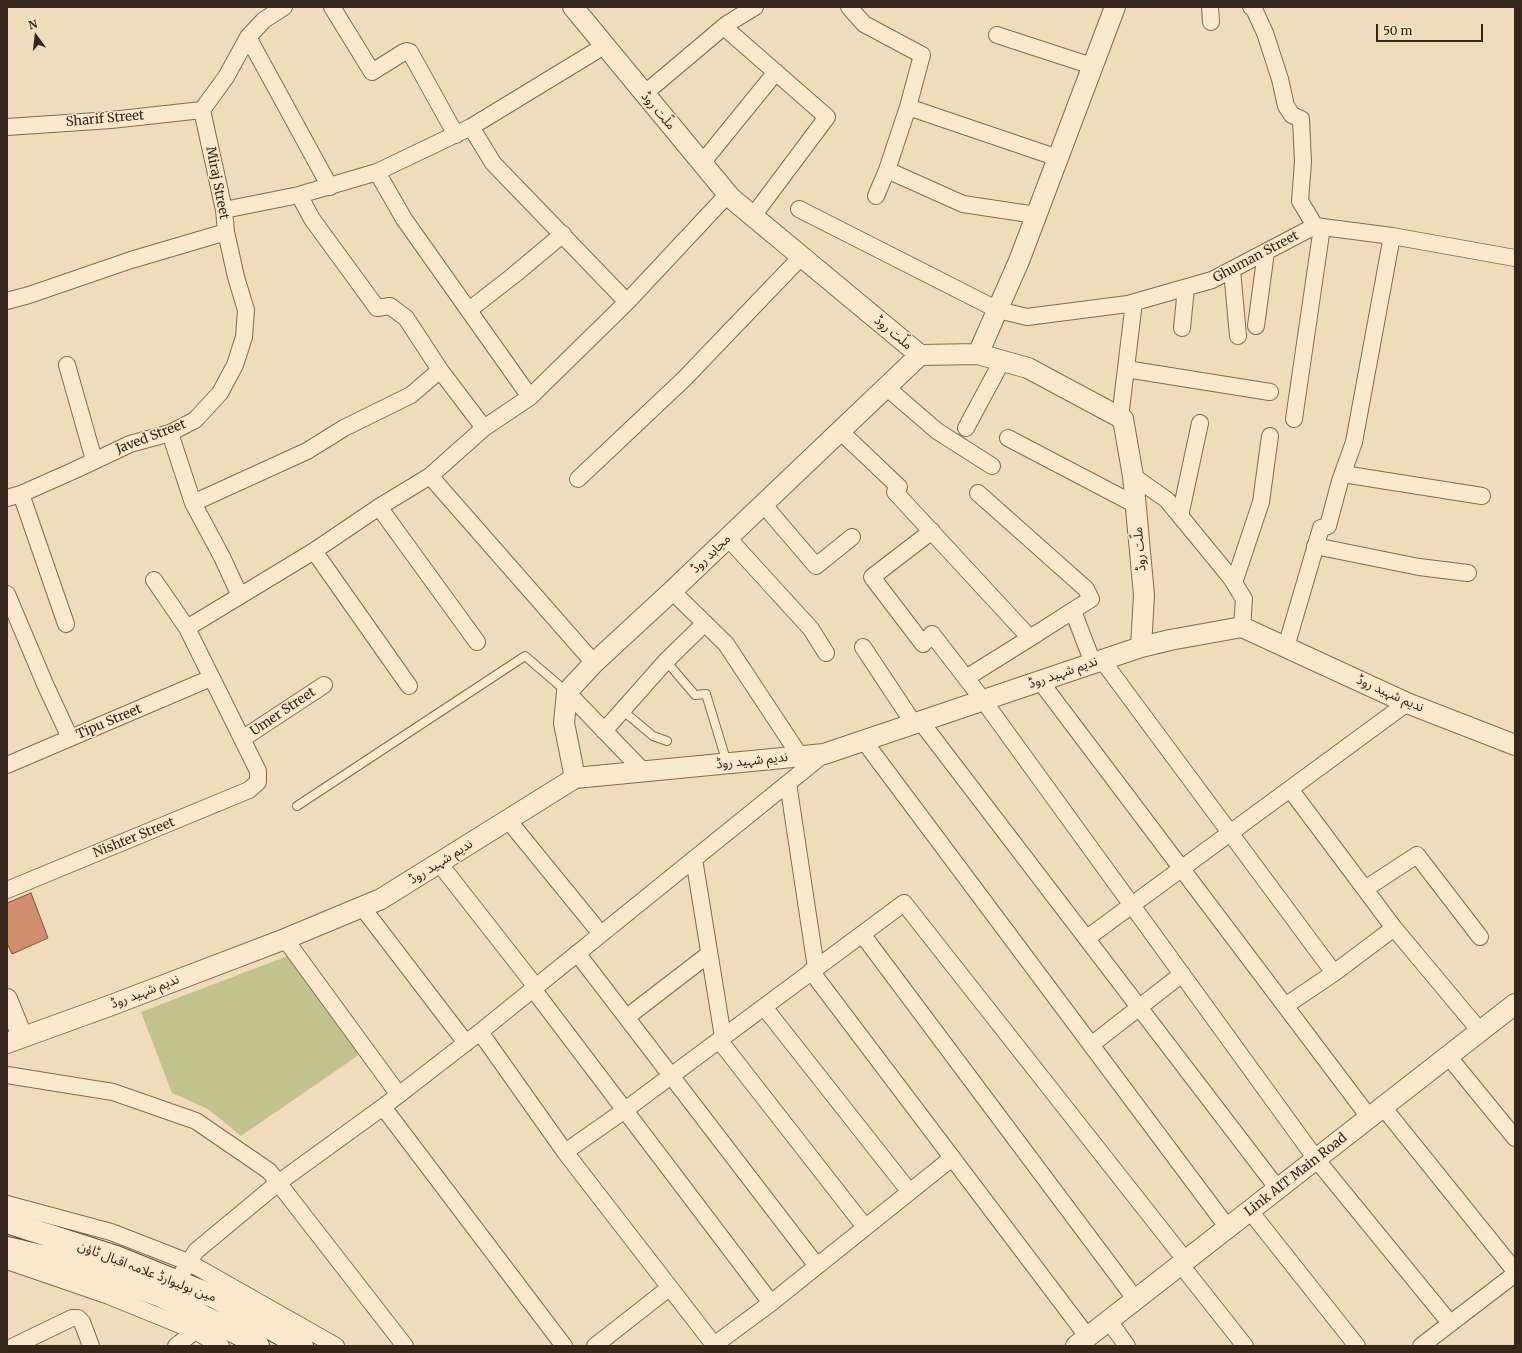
<!DOCTYPE html>
<html>
<head>
<meta charset="utf-8">
<style>
  body { margin:0 }
  #map { position:relative; width:1522px; height:1353px; overflow:hidden; background:#f0dbba; font-family:Merriweather,serif }
  canvas { display:block }
  .frame { position:absolute; inset:0; border:8px solid #36251a; pointer-events:none }
  .north { position:absolute; left:16px; top:16px; width:40px; height:40px; -webkit-text-stroke:3px #f7e6ca; paint-order:stroke; rotate:345deg; font-size:11px; font-weight:700; line-height:16px; text-align:center; color:#36251a }
  .north::after { content:''; display:block; margin:auto; width:14px; height:18px; background:#36251a; clip-path:polygon(50% 0,100% 100%,50% 72%,0 100%) }
  .scale { position:absolute; left:1376px; top:24px; width:107px; height:18px; box-sizing:border-box; border:2px solid #36251a; border-top:0; padding-left:5px; font-size:12px; line-height:14px; white-space:nowrap; color:#36251a; -webkit-text-stroke:3px #f7e6ca; paint-order:stroke }
</style>
</head>
<body>
<div id="map">
<canvas width="1522" height="1353"></canvas>
<div class="frame"></div>
<div class="north">N</div>
<div class="scale">50 m</div>
</div>
<script>
const ctx = document.querySelector('canvas').getContext('2d');
ctx.lineJoin = 'round';
function paint(path, color) { ctx.fillStyle = color; ctx.fill(path, 'evenodd'); }
const poly = rows => new Path2D(rows.map(r => 'M' + r).join(''));
function strokePath(path, color, width, dash) { ctx.strokeStyle = color; ctx.lineWidth = width; ctx.lineCap = dash ? 'butt' : 'round'; ctx.setLineDash(dash || []); ctx.stroke(path); }
function label(font, color, halo, rows, align = 'center') {
  ctx.font = font + ' Merriweather,"Noto Sans Arabic",serif'; ctx.lineWidth = 3; ctx.setLineDash([]); ctx.textBaseline = 'middle'; ctx.strokeStyle = halo; ctx.fillStyle = color; for (const [text, x, y, turn = 0] of rows) {
    ctx.save(); ctx.translate(x, y); ctx.rotate((+turn || 0) * Math.PI / 180); ctx.textAlign = isNaN(turn) ? turn : align; if (halo) ctx.strokeText(text, 0, 0); ctx.fillText(text, 0, 0); ctx.restore();
  }
}
const cemetery = poly([
  [298,952,363,1052,241,1136,208,1109,172,1093,141,1012]
]);
const building = poly([
  [31,893,48,938,12,954,7,943,7,903,31,893]
]);
const service = poly([
  [666,661,695,695,706,694,727,763],
  [622,710,653,736,667,741],
  [297,806,525,656,567,692]
]);
const minor = poly([
  [332,7,372,72,404,52,407,51,410,52,456,135],
  [849,7,864,24,922,55,908,107,887,170,876,196],
  [1210,7,1211,22],
  [1251,7,1254,9,1265,33,1280,79,1286,106,1292,115,1301,119,1303,162,1300,201,1315,226],
  [724,27,827,117,753,216],
  [997,35,1092,66],
  [248,37,330,187],
  [644,94,727,24,755,7],
  [908,107,1058,158],
  [7,127,111,120,202,110],
  [471,127,493,163,627,302],
  [702,163,776,72],
  [887,170,963,204,1036,215],
  [377,172,404,219,530,397],
  [799,209,998,310,1027,317,1128,304,1212,280,1315,226,1392,236,1515,258],
  [224,210,299,195,377,172,471,127,604,46],
  [1232,270,1238,336],
  [7,301,29,295,131,260,226,232],
  [469,310,514,275,563,234],
  [1256,326,1266,252],
  [1182,328,1186,288],
  [67,365,94,460],
  [1126,369,1270,392],
  [440,370,484,428],
  [886,387,937,431,992,466],
  [1120,418,1134,302],
  [1294,419,1322,227],
  [966,428,1002,361],
  [840,431,899,487,895,492,1030,638],
  [170,433,193,503,222,557,240,596],
  [1008,438,1136,505],
  [1343,474,1482,496],
  [430,476,594,663],
  [1133,476,1167,500,1231,578,1244,599,1242,627],
  [578,479,684,379,801,257],
  [21,494,66,624],
  [7,498,21,494,75,470,130,444,170,433,195,420,220,393,235,365,244,337,246,310,236,277,226,232,224,210,202,110,226,77,248,37,264,20,284,7],
  [193,503,307,451,344,428,411,395,440,370,406,318,390,306,377,308,312,219,299,195],
  [763,504,816,566,852,537],
  [379,507,477,642],
  [1180,516,1200,423],
  [932,531,872,577,923,644,932,634,983,700,1316,1159,1450,1323],
  [728,538,811,629,826,653],
  [1315,546,1419,567,1468,573],
  [314,551,409,686],
  [1234,583,1261,502,1270,436],
  [672,591,726,644,800,756],
  [7,594,45,684,70,738],
  [1073,611,1093,663],
  [187,628,314,551,379,507,430,476,484,428,530,397,627,302,728,194],
  [863,647,914,724],
  [1286,647,1321,528,1328,526,1340,481,1354,442,1392,236],
  [1102,660,1334,973],
  [966,678,1030,638,1091,599,1086,589,978,493],
  [1040,681,1369,1117],
  [567,692,644,772],
  [921,722,1278,1189],
  [604,731,666,661,705,623],
  [242,739,324,685],
  [864,741,1228,1228],
  [7,765,211,678],
  [788,783,816,968],
  [1290,789,1394,928,1480,1031],
  [508,820,601,934],
  [694,859,723,1037],
  [439,863,536,987],
  [1365,889,1417,855,1480,937],
  [7,890,249,790,258,782,258,771,187,628,154,580],
  [362,907,466,1043],
  [862,934,1136,1300],
  [1087,938,1407,703],
  [285,939,399,1095],
  [577,953,817,1266],
  [811,971,1087,1336],
  [533,989,771,1303],
  [1285,1006,1334,973,1394,928],
  [764,1007,909,1191],
  [627,1017,709,954],
  [480,1032,565,1152,715,1346],
  [719,1040,865,1227],
  [1091,1045,1182,974],
  [1448,1056,1515,1138],
  [7,1075,113,1092,196,1121,269,1171,405,1346],
  [383,1107,564,1346],
  [1383,1107,1515,1271],
  [565,1152,625,1110,904,903,1186,1261],
  [7,1204,111,1232,188,1262,336,1346],
  [1250,1211,1357,1346],
  [7,1261,109,1296,195,1331,221,1346],
  [1181,1265,1245,1346],
  [174,1292,177,1281,196,1251,278,1183,383,1107,480,1032,824,754],
  [1109,1321,1127,1346],
  [714,1345,771,1303,952,1158],
  [14,1346,72,1318,78,1318,82,1322,91,1346],
  [176,1346,195,1331],
  [595,1346,669,1288],
  [1421,1346,1515,1274]
]);
const tertiary = poly([
  [573,7,731,198,920,355,978,354,1028,368,1123,419,1133,476,1144,595,1141,647],
  [978,354,1019,261,1115,7],
  [575,778,564,723,567,692,594,663,672,591,920,355],
  [7,999,22,1036],
  [7,1043,109,1006,285,939,381,899,575,778,824,754,1141,647,1170,640,1242,627,1407,703,1515,745],
  [1076,1346,1515,1004]
]);
const secondary = poly([
  [7,1222,116,1257,215,1297,302,1346],
  [7,1248,53,1259,159,1295,243,1336,258,1346]
]);
const streetNames = [
  ["ملّت روڈ",658,111,50],
  ["Sharif Street",105,119,-5],
  ["Miraj Street",217,183,79],
  ["Ghuman Street",1256,257,-28],
  ["ملّت روڈ",893,333,40],
  ["Javed Street",151,437,-21],
  ["ملّت روڈ",1140,549,-95],
  ["مجاہد روڈ",711,554,-44],
  ["ندیم شہید روڈ",1063,673,-19],
  ["ندیم شہید روڈ",1390,694,24],
  ["Umer Street",283,712,-34],
  ["Tipu Street",109,722,-23],
  ["ندیم شہید روڈ",752,761,-6],
  ["Nishter Street",134,838,-22],
  ["ندیم شہید روڈ",441,862,-32],
  ["ندیم شہید روڈ",145,992,-21],
  ["Link AIT Main Road",1296,1175,-38],
  ["مین بولیوارڈ علامہ اقبال ٹاؤن",147,1272,21]
];
paint(cemetery, '#c1c28e');
paint(building, '#d18d6d');
strokePath(building, '#895038', 1);
strokePath(service, '#886a53', 10);
strokePath(minor, '#886a53', 18);
strokePath(tertiary, '#886a53', 22);
strokePath(secondary, '#694c37', 24);
strokePath(service, '#fbe9cd', 8);
strokePath(minor, '#fbe9cd', 16);
strokePath(tertiary, '#fbe9cd', 20);
strokePath(secondary, '#fbe9cd', 22);
label('13px', '#36251a', '#f7e6ca', streetNames);
</script>
</body>
</html>
